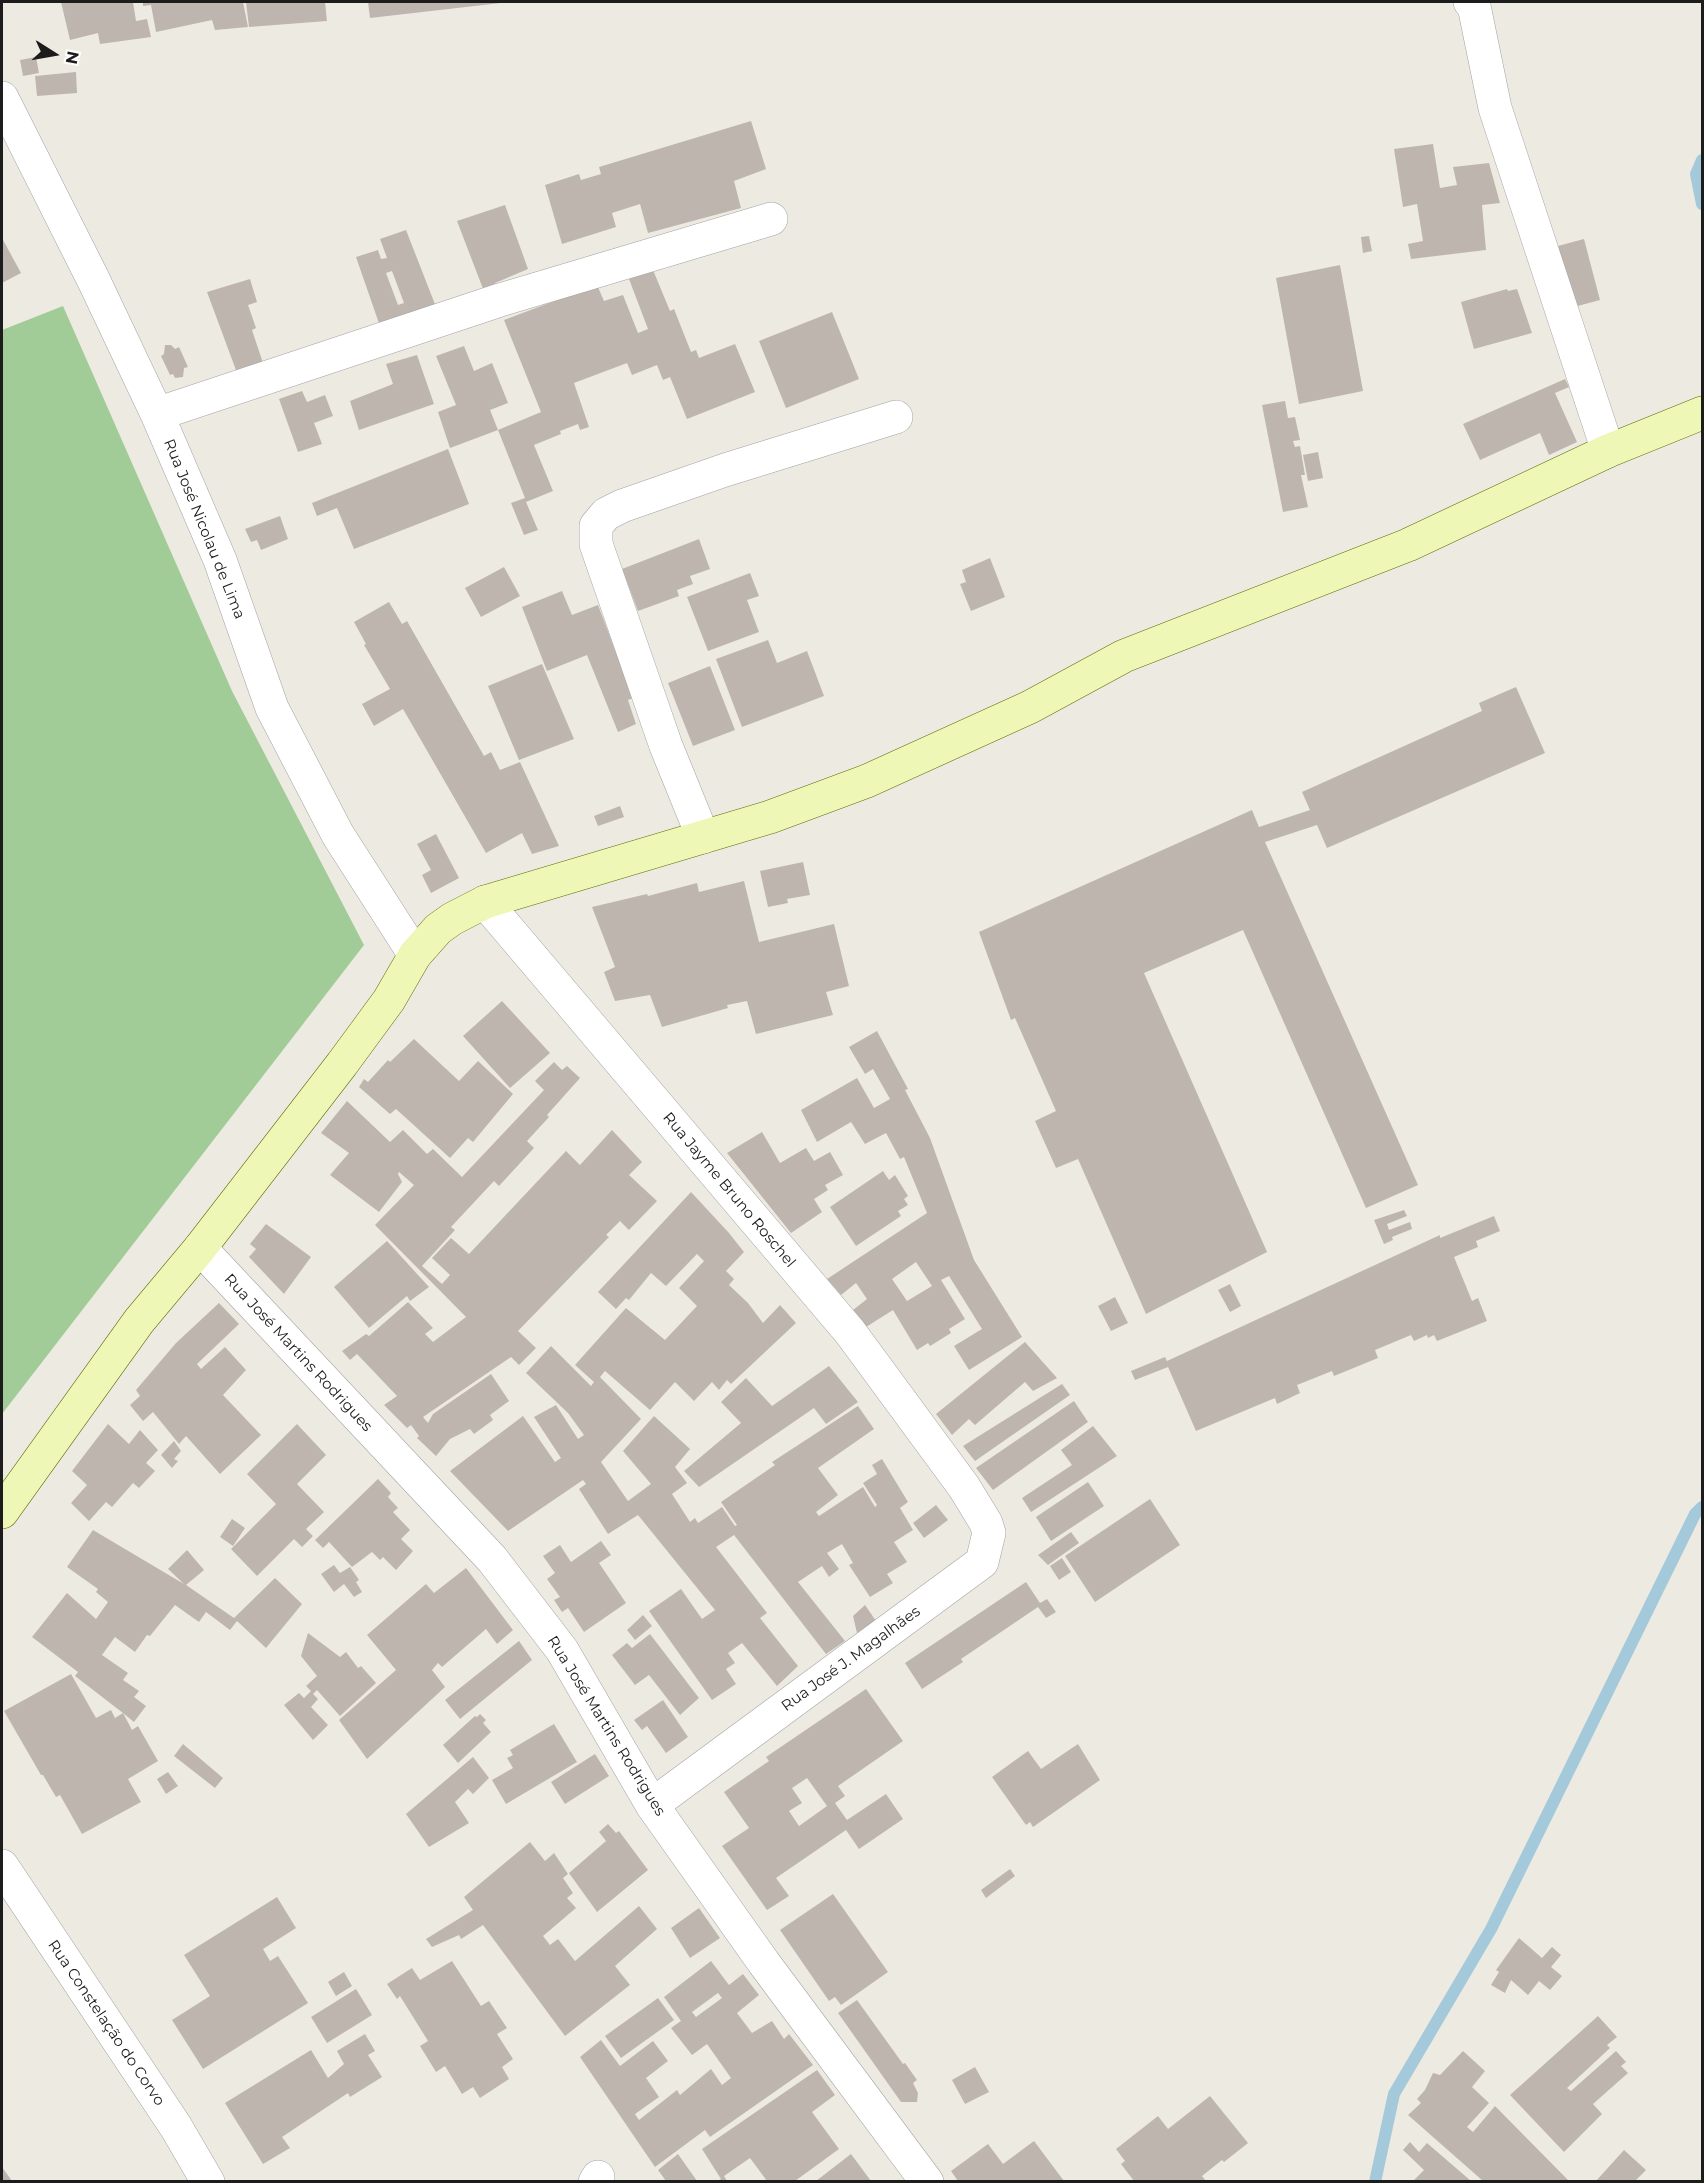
<!DOCTYPE html>
<html>
<head>
<meta charset="utf-8">
<style>
  body { margin:0 }
  #map { position:relative; width:1704px; height:2183px; overflow:hidden; background:#edeae2; font-family:Montserrat,sans-serif }
  canvas { display:block }
  .frame { position:absolute; inset:0; border:3px solid #1c1c1c; pointer-events:none }
  .north { position:absolute; left:24px; top:24px; width:60px; height:60px; -webkit-text-stroke:4px #fff; paint-order:stroke; rotate:101deg; font-size:16px; font-weight:700; line-height:24px; text-align:center; color:#1c1c1c }
  .north::after { content:''; display:block; margin:auto; width:21px; height:27px; background:#1c1c1c; clip-path:polygon(50% 0,100% 100%,50% 72%,0 100%) }
</style>
</head>
<body>
<div id="map">
<canvas width="1704" height="2183"></canvas>
<div class="frame"></div>
<div class="north">N</div>
</div>
<script>
const ctx = document.querySelector('canvas').getContext('2d');
ctx.lineJoin = 'round';
function paint(path, color) { ctx.fillStyle = color; ctx.fill(path, 'evenodd'); }
const poly = rows => new Path2D(rows.map(r => 'M' + r).join(''));
function strokePath(path, color, width, dash) { ctx.strokeStyle = color; ctx.lineWidth = width; ctx.lineCap = dash ? 'butt' : 'round'; ctx.setLineDash(dash || []); ctx.stroke(path); }
function label(font, color, halo, rows, align = 'center') {
  ctx.font = font + ' Montserrat,sans-serif'; ctx.lineWidth = 6; ctx.setLineDash([]); ctx.textBaseline = 'middle'; ctx.strokeStyle = halo; ctx.fillStyle = color; for (const [text, x, y, turn = 0] of rows) {
    ctx.save(); ctx.translate(x, y); ctx.rotate((+turn || 0) * Math.PI / 180); ctx.textAlign = isNaN(turn) ? turn : align; if (halo) ctx.strokeText(text, 0, 0); ctx.fillText(text, 0, 0); ctx.restore();
  }
}
const forest = poly([
  [63,306,232,691,364,945,2,1414,2,330]
]);
const stream = poly([
  [1702,160,1696,174,1702,204],
  [1375,2182,1394,2094,1491,1929,1695,1514,1702,1507]
]);
const building = poly([
  [61,2,133,2,136,21,147,19,151,37,100,44,98,33,70,40],
  [143,2,243,2,248,27,215,30,212,20,156,32,151,5,143,6],
  [246,2,325,2,327,21,249,27],
  [368,2,501,2,501,3,370,18],
  [36,57,39,73,23,76,20,60],
  [76,72,77,93,37,96,35,76],
  [751,121,766,169,734,181,741,208,648,233,640,204,612,213,616,227,562,244,545,185,579,174,581,180,601,174,599,167],
  [1433,144,1440,188,1457,185,1453,167,1489,163,1500,203,1482,205,1486,250,1411,259,1408,244,1423,241,1417,204,1403,207,1394,149],
  [505,205,528,269,495,283,498,289,485,294,457,221],
  [406,230,438,312,382,332,356,257,378,250,381,259,387,258,380,239],
  [392,271,404,303,398,305,386,273],
  [1369,236,1372,251,1363,253,1361,237],
  [2,238,21,273,2,283],
  [1584,239,1600,300,1574,307,1558,246],
  [1340,265,1363,391,1299,404,1276,278],
  [653,270,670,311,674,309,691,352,696,350,699,358,735,344,755,392,687,419,670,377,663,380,657,365,632,375,627,363,574,383,589,427,580,430,578,424,560,431,561,434,534,445,553,491,526,502,538,530,524,535,511,503,525,498,498,430,541,412,504,320,597,285,604,301,623,295,638,333,648,329,629,279],
  [250,279,257,302,248,305,256,328,252,330,266,372,240,381,207,292],
  [1507,289,1508,291,1517,289,1532,333,1474,349,1461,302],
  [832,312,859,379,786,408,759,341],
  [165,345,171,345,175,349,179,347,188,367,184,368,183,377,175,378,173,374,170,375,161,356,164,354],
  [464,346,474,371,492,363,508,403,490,410,498,430,450,448,438,412,456,405,436,356],
  [417,355,434,404,359,430,350,401,393,384,386,364],
  [1565,379,1569,387,1555,393,1577,442,1549,455,1540,433,1480,460,1463,424],
  [302,391,307,402,325,395,333,416,314,423,322,444,298,452,279,399],
  [1285,401,1288,418,1295,417,1300,440,1293,441,1295,447,1300,446,1305,475,1301,475,1308,507,1283,512,1262,405],
  [448,449,469,504,354,549,337,508,317,516,312,503],
  [1318,452,1323,478,1308,481,1303,455],
  [280,516,288,539,261,550,257,540,251,542,245,529],
  [699,539,710,569,690,576,693,584,677,590,679,596,638,611,622,569],
  [990,558,1005,597,971,611,960,584,966,582,962,570],
  [504,567,520,596,481,617,465,588],
  [750,573,759,596,747,600,759,632,708,651,687,597],
  [562,591,572,615,598,605,617,655,640,695,628,700,636,724,618,732,587,655,547,671,522,607],
  [389,602,402,624,407,621,484,756,491,752,500,770,520,762,559,846,532,854,522,833,486,853,403,709,374,726,362,704,390,689,364,645,366,644,354,622],
  [768,640,777,663,807,651,824,696,742,727,716,659],
  [542,664,574,739,519,760,488,686],
  [710,666,735,730,693,746,668,683],
  [1516,687,1545,753,1327,848,1317,825,1265,842,1418,1185,1366,1208,1243,930,1144,973,1267,1252,1146,1314,1078,1159,1056,1168,1035,1121,1056,1111,1015,1018,1011,1020,979,932,1252,810,1259,827,1310,810,1302,792,1482,711,1479,703],
  [620,806,624,817,598,826,594,816],
  [436,834,459,878,431,893,422,875,431,870,417,844],
  [803,862,810,895,787,899,788,903,768,907,760,871],
  [744,881,759,942,834,924,849,986,826,992,833,1015,756,1034,747,1001,727,1005,728,1008,662,1027,650,995,615,1001,604,972,615,967,592,907,647,894,648,896,697,883,699,892],
  [502,1001,550,1053,510,1088,463,1036],
  [877,1031,908,1089,905,1090,930,1138,974,1260,1022,1337,969,1370,954,1346,982,1329,949,1276,941,1280,965,1319,949,1329,951,1333,930,1346,928,1343,917,1350,893,1310,866,1327,853,1310,867,1299,856,1283,841,1295,827,1279,927,1213,904,1157,900,1159,886,1133,865,1144,851,1122,817,1142,801,1110,857,1078,874,1108,890,1099,873,1069,865,1074,849,1047],
  [916,1262,932,1286,907,1301,892,1279],
  [414,1039,459,1081,478,1061,513,1094,473,1142,468,1138,450,1158,396,1109,390,1114,359,1087,364,1079,368,1082,388,1060,390,1062],
  [554,1062,562,1070,567,1066,580,1078,547,1115,549,1117,527,1141,534,1148,499,1186,494,1181,451,1227,455,1230,422,1266,442,1284,450,1275,432,1258,451,1238,469,1254,566,1151,580,1165,612,1130,642,1162,629,1175,657,1201,629,1230,620,1221,606,1235,609,1237,518,1331,536,1348,519,1365,511,1357,423,1417,428,1423,433,1414,491,1374,509,1401,490,1415,493,1420,474,1434,470,1429,450,1439,436,1456,417,1438,419,1436,411,1425,407,1428,384,1405,397,1396,357,1354,350,1360,342,1351,366,1334,369,1336,408,1302,433,1328,425,1334,433,1342,466,1317,375,1225,414,1185,399,1172,398,1174,402,1182,379,1212,330,1175,349,1153,321,1133,347,1101,390,1142,403,1130,427,1154,433,1149,462,1177,544,1090,535,1081],
  [762,1132,780,1163,806,1148,814,1161,830,1152,843,1175,825,1185,828,1190,814,1199,822,1212,791,1233,727,1153],
  [883,1171,889,1180,895,1175,908,1196,904,1199,908,1205,898,1211,901,1216,856,1246,830,1207],
  [691,1192,729,1233,744,1252,726,1271,734,1279,729,1285,748,1303,763,1323,780,1305,796,1323,731,1384,727,1380,719,1390,712,1382,694,1401,675,1382,650,1410,605,1371,600,1377,641,1419,601,1462,628,1501,651,1484,623,1451,654,1416,690,1449,675,1467,687,1483,672,1494,690,1522,695,1518,698,1523,722,1507,735,1526,737,1525,721,1502,775,1465,772,1462,858,1406,874,1429,818,1468,838,1495,816,1512,819,1516,863,1487,875,1507,877,1505,863,1483,877,1474,872,1465,882,1459,908,1502,900,1508,913,1530,894,1542,907,1562,887,1574,893,1583,870,1597,849,1565,853,1563,842,1544,827,1553,839,1569,829,1577,822,1566,798,1582,845,1641,826,1654,734,1535,716,1547,767,1613,760,1618,798,1666,777,1686,742,1643,728,1653,735,1663,726,1669,736,1684,712,1700,649,1611,681,1589,702,1619,715,1610,638,1515,608,1534,579,1489,586,1484,583,1480,508,1531,450,1471,523,1416,555,1462,561,1458,534,1417,556,1405,578,1439,584,1435,568,1413,526,1373,551,1346,591,1386,594,1382,575,1365,626,1308,665,1340,697,1306,679,1288,704,1261,697,1254,666,1286,651,1273,629,1300,626,1298,616,1309,598,1292],
  [1404,1210,1407,1216,1387,1224,1389,1230,1410,1222,1412,1229,1392,1237,1393,1240,1384,1244,1374,1220],
  [1494,1216,1500,1231,1476,1241,1478,1247,1454,1257,1472,1301,1478,1298,1487,1321,1437,1341,1434,1335,1428,1338,1427,1335,1414,1341,1411,1335,1375,1350,1378,1358,1334,1376,1332,1371,1297,1385,1300,1393,1277,1404,1275,1398,1196,1431,1168,1367,1135,1380,1131,1371,1165,1357,1167,1361,1440,1235,1440,1238],
  [266,1224,311,1257,284,1294,249,1257,256,1249,250,1244],
  [387,1241,429,1287,410,1301,407,1296,369,1328,334,1287],
  [1230,1284,1241,1306,1230,1312,1218,1290],
  [1115,1297,1128,1323,1111,1331,1098,1306],
  [219,1303,239,1324,197,1364,201,1369,225,1347,246,1370,223,1395,261,1435,220,1474,186,1436,179,1444,153,1412,143,1421,130,1405,140,1396,136,1390,176,1343],
  [1025,1342,1057,1378,1033,1391,1025,1382,975,1425,969,1419,952,1435,936,1414],
  [829,1366,858,1402,826,1424,814,1408,699,1487,684,1471,741,1423,721,1402,746,1378,772,1406],
  [1062,1384,1070,1395,975,1461,963,1446],
  [1074,1401,1088,1422,993,1490,976,1468],
  [108,1424,129,1444,140,1430,158,1450,146,1463,155,1471,139,1488,133,1483,112,1507,106,1502,89,1521,71,1503,87,1485,72,1471],
  [297,1424,326,1455,297,1484,324,1512,306,1529,313,1536,302,1547,294,1539,257,1576,231,1549,276,1504,247,1474],
  [1093,1426,1117,1456,1031,1512,1022,1498,1072,1465,1061,1450],
  [174,1441,181,1451,174,1459,178,1461,172,1468,161,1455],
  [378,1479,391,1493,388,1497,398,1508,393,1512,410,1530,401,1539,413,1551,396,1570,383,1557,380,1560,372,1552,352,1567,329,1542,323,1548,315,1540],
  [1088,1482,1104,1506,1051,1541,1036,1517],
  [1150,1499,1180,1545,1095,1602,1065,1556],
  [936,1505,948,1520,924,1538,913,1523],
  [232,1519,245,1528,233,1546,220,1537],
  [93,1530,184,1584,168,1569,187,1550,204,1570,186,1585,234,1618,275,1578,302,1604,266,1648,237,1621,230,1630,206,1612,199,1622,175,1605,150,1636,147,1635,135,1652,115,1637,102,1655,128,1673,123,1680,139,1691,134,1697,146,1706,134,1722,123,1713,132,1730,138,1726,158,1761,128,1779,141,1802,82,1834,60,1795,56,1797,43,1775,41,1775,4,1711,71,1674,96,1718,111,1710,115,1718,123,1713,75,1676,78,1672,32,1637,67,1593,96,1619,108,1602,96,1592,98,1589,67,1567],
  [1071,1532,1079,1543,1048,1565,1038,1555],
  [601,1541,611,1555,599,1563,626,1603,584,1632,568,1608,562,1612,554,1600,560,1597,547,1579,555,1573,543,1556,560,1545,571,1562],
  [1062,1558,1071,1572,1059,1580,1050,1566],
  [334,1565,340,1573,350,1567,359,1580,356,1582,362,1592,354,1597,344,1584,334,1592,321,1574],
  [466,1568,513,1630,497,1644,486,1629,442,1667,438,1663,432,1670,445,1687,367,1759,339,1720,396,1670,367,1635,426,1584,434,1593],
  [1026,1582,1040,1603,1047,1599,1056,1612,1046,1618,1038,1607,961,1659,963,1662,922,1689,905,1663],
  [865,1605,876,1621,857,1633,853,1616],
  [643,1615,652,1626,635,1640,627,1630],
  [308,1633,340,1657,346,1652,358,1668,361,1666,376,1683,340,1716,317,1690,313,1694,318,1699,311,1707,328,1725,313,1740,284,1705,299,1693,304,1698,311,1691,306,1686,317,1676,301,1656],
  [650,1634,699,1698,680,1715,649,1675,635,1685,612,1655,627,1643,632,1648],
  [519,1641,532,1660,460,1719,445,1700],
  [866,1689,903,1741,838,1786,845,1796,835,1803,847,1820,886,1794,903,1819,859,1849,846,1830,776,1878,789,1896,767,1910,722,1846,749,1828,724,1792,769,1761,766,1757],
  [807,1778,827,1806,799,1826,789,1811,802,1803,792,1788],
  [663,1700,688,1737,666,1753,647,1726,642,1730,634,1720],
  [480,1714,486,1720,483,1723,491,1732,458,1763,443,1745,475,1716,477,1717],
  [554,1724,577,1762,506,1804,492,1780,513,1768,507,1758,513,1755,510,1750],
  [183,1744,223,1778,215,1788,174,1756],
  [1078,1744,1100,1780,1033,1827,1030,1822,1026,1825,992,1777,1028,1751,1041,1769],
  [595,1754,609,1776,565,1804,551,1782],
  [473,1757,489,1778,473,1794,468,1789,455,1802,469,1823,429,1847,406,1814],
  [168,1772,178,1786,166,1794,157,1779],
  [608,1824,616,1833,619,1831,648,1870,597,1912,569,1873,606,1841,599,1832],
  [530,1842,545,1861,554,1853,568,1874,563,1878,573,1893,567,1898,576,1908,543,1936,550,1945,558,1939,575,1961,639,1906,657,1929,615,1966,630,1985,565,2036,483,1925,461,1939,459,1935,432,1947,426,1939,473,1910,464,1897],
  [1010,1869,1015,1876,986,1898,981,1890],
  [833,1894,888,1972,841,2005,835,1997,829,2001,780,1930],
  [277,1897,296,1928,263,1949,270,1961,278,1956,308,2003,203,2069,172,2020,210,1996,184,1955],
  [699,1908,720,1938,690,1958,671,1928],
  [1519,1938,1542,1958,1552,1947,1561,1955,1551,1967,1562,1976,1550,1990,1539,1981,1528,1995,1511,1980,1505,1993,1491,1985,1499,1972,1496,1970],
  [452,1961,481,2006,489,2001,507,2028,497,2034,513,2059,502,2067,509,2079,480,2098,473,2087,462,2094,445,2066,436,2072,420,2046,428,2041,400,1996,397,1999,387,1984,412,1968,420,1980],
  [711,1961,729,1985,743,1974,759,1995,737,2013,752,2033,772,2021,784,2039,789,2034,813,2065,710,2137,705,2130,655,2167,580,2057,601,2040,620,2066,653,2041,668,2061,646,2078,659,2097,635,2114,639,2120,677,2090,680,2095,711,2069,722,2085,731,2078,707,2044,692,2055,671,2028,681,2021,664,1997],
  [718,1993,722,1998,696,2017,692,2012],
  [344,1972,352,1986,336,1996,328,1982],
  [356,1989,372,2015,327,2043,311,2017],
  [658,1998,674,2020,621,2058,605,2036],
  [857,2000,903,2064,905,2063,917,2080,913,2083,918,2093,917,2102,901,2102,838,2013],
  [1598,2016,1617,2037,1607,2045,1610,2048,1567,2088,1571,2091,1616,2051,1626,2062,1621,2066,1628,2073,1593,2104,1602,2114,1564,2152,1510,2095],
  [365,2034,375,2051,368,2055,382,2077,350,2097,348,2093,282,2137,290,2148,263,2164,225,2103,311,2050,328,2078,344,2064,337,2051],
  [1463,2051,1485,2071,1472,2087,1489,2103,1467,2127,1473,2132,1495,2106,1569,2181,1483,2181,1408,2115,1421,2103,1417,2099,1425,2090,1433,2073,1440,2075],
  [975,2067,989,2092,965,2104,952,2080],
  [817,2070,835,2095,812,2112,839,2149,795,2181,767,2181,750,2158,724,2176,727,2181,717,2181,721,2179,702,2149],
  [1210,2096,1248,2143,1224,2162,1222,2160,1202,2176,1206,2181,1134,2181,1121,2164,1125,2161,1116,2149,1158,2116,1168,2129],
  [1034,2141,1064,2181,958,2181,951,2171,988,2144,1003,2164],
  [1410,2142,1419,2152,1427,2143,1471,2181,1413,2181,1424,2170,1403,2150],
  [1624,2150,1646,2170,1635,2181,1596,2181],
  [678,2154,697,2181,666,2181,658,2170],
  [851,2154,871,2181,816,2181],
  [2,2167,12,2181,2,2181]
]);
const street = poly([
  [1470,2,1474,6,1495,108,1608,451],
  [2,98,94,281,157,414,220,560,272,708,338,835,415,955],
  [157,414,500,300,771,219],
  [703,837,666,746,596,544,596,526,606,514,622,506,725,470,896,417],
  [485,902,850,1332,964,1487,986,1523,989,1533,982,1562,652,1805],
  [200,1248,492,1559,562,1650,652,1805,764,1963,927,2182],
  [2,1866,176,2127,208,2182],
  [595,2182,598,2177]
]);
const secondary = poly([
  [2,1512,139,1321,200,1248,342,1064,389,1000,415,955,438,929,452,919,485,902,770,817,867,781,1030,707,1124,656,1408,545,1608,451,1702,413]
]);
const streetNames = [
  ["Rua José Nicolau de Lima",204,529,68],
  ["Rua Jayme Bruno Roschel",729,1190,50],
  ["Rua José Martins Rodrigues",298,1353,47],
  ["Rua José J. Magalhães",851,1659,-36],
  ["Rua José Martins Rodrigues",606,1726,58],
  ["Rua Constelação do Corvo",106,2023,56]
];
paint(forest, '#a2cc97');
strokePath(stream, '#a3c9da', 12);
paint(building, '#beb6ae');
strokePath(street, '#a3a3a3', 34);
strokePath(secondary, '#5b6f07', 34);
strokePath(street, '#fff', 33);
strokePath(secondary, '#eff7b6', 33);
label('15px', '#1c1c1c', '#fff', streetNames);
</script>
</body>
</html>
